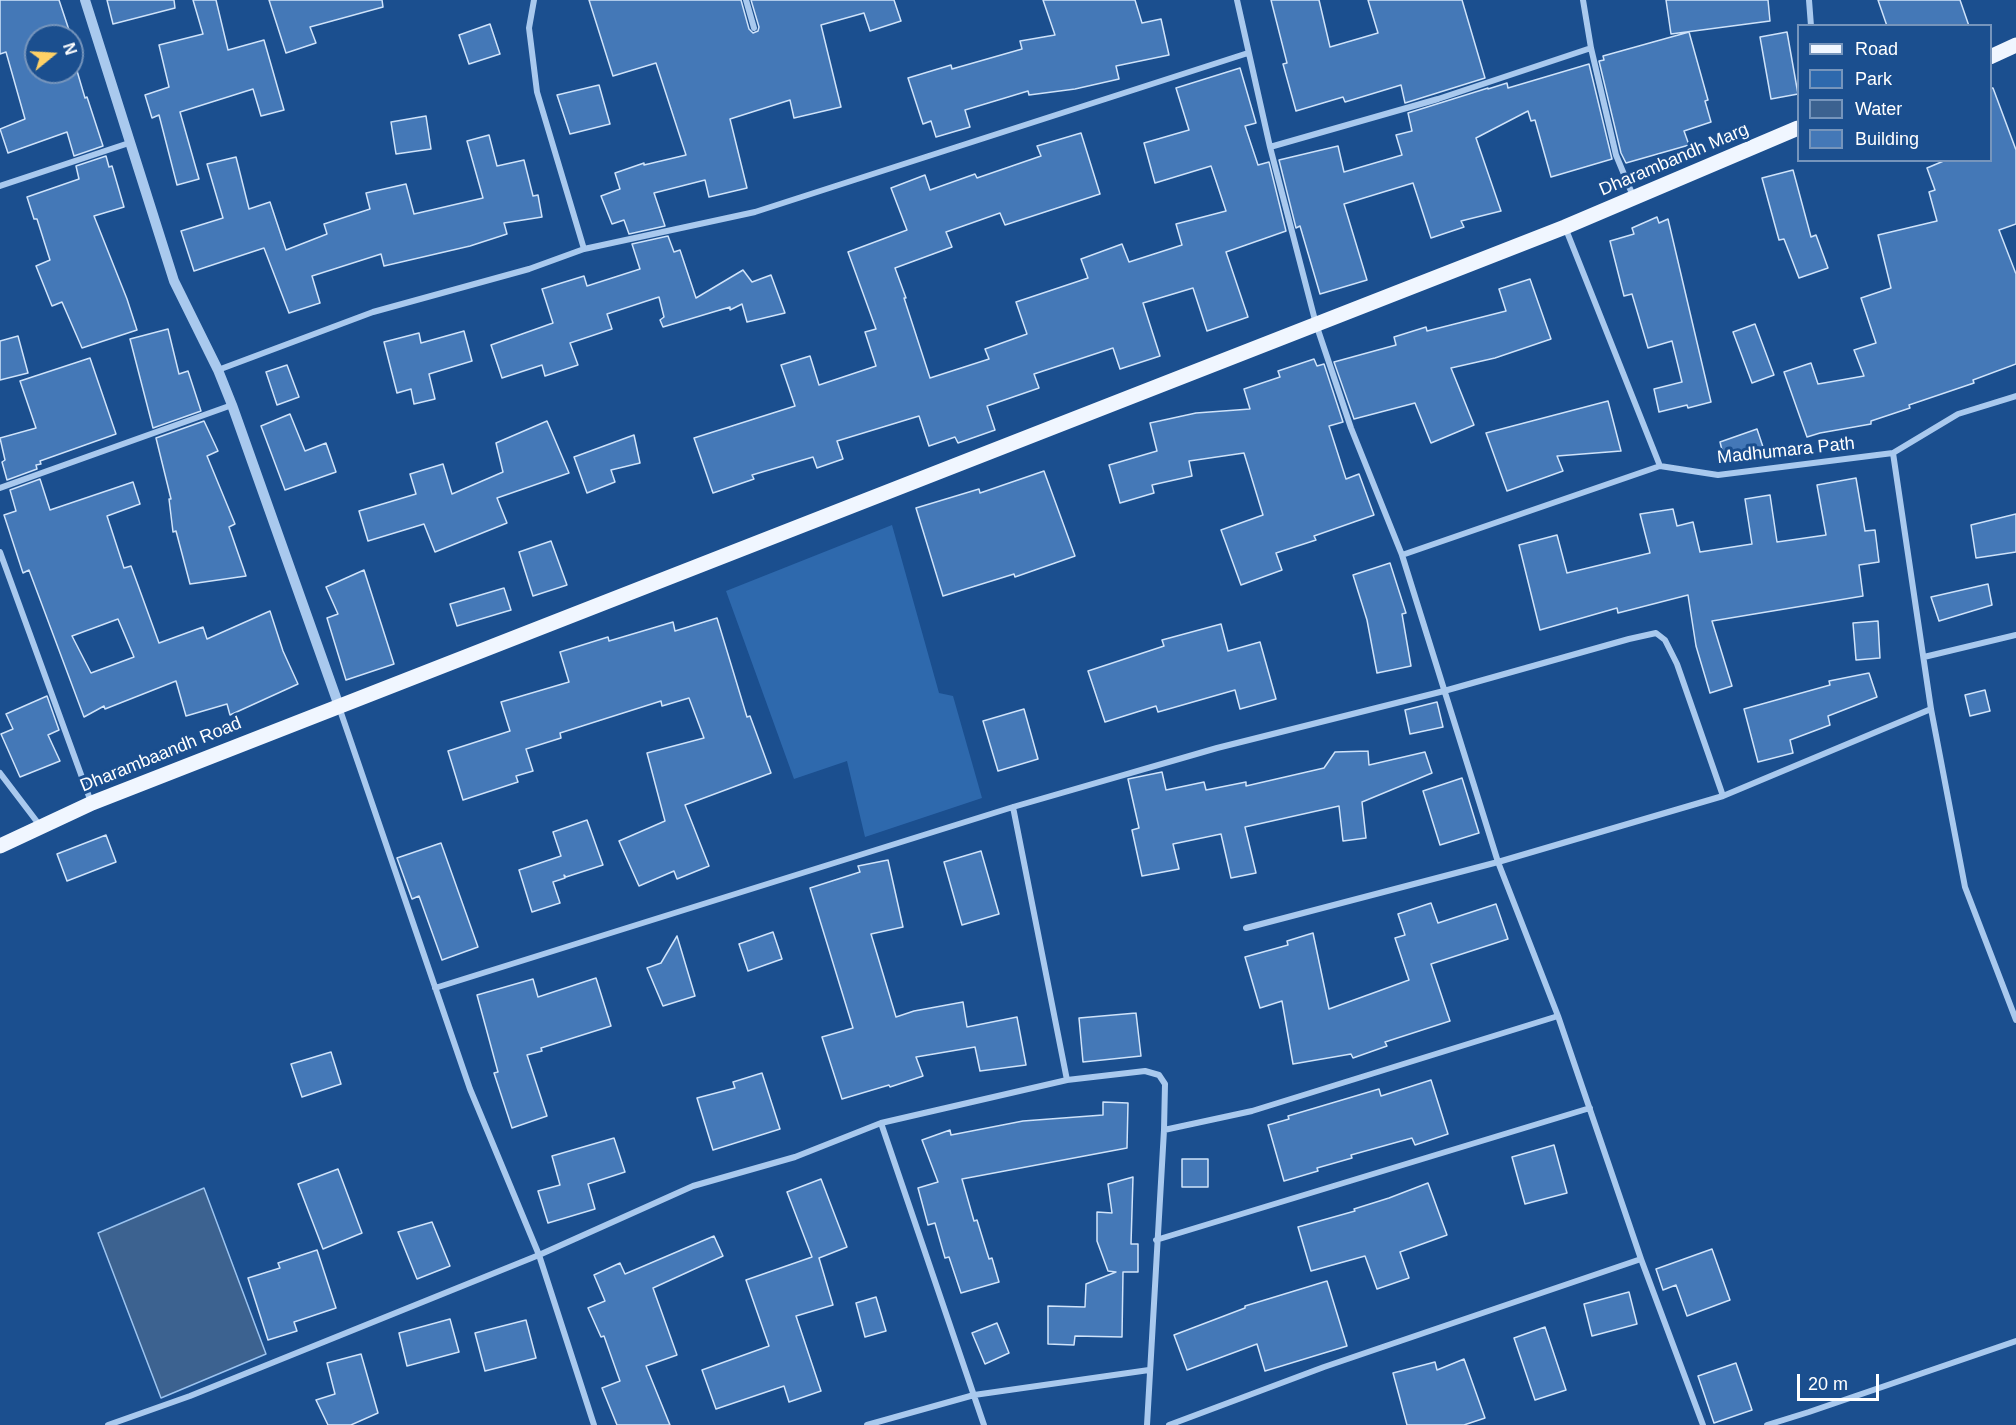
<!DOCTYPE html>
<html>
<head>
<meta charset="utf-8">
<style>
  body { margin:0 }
  #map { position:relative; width:2016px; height:1425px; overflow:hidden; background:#1b4f8f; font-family:Helvetica,sans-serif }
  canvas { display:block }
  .legend { position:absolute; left:1797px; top:24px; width:195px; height:138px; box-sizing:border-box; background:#1b4f8f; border:2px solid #7695bc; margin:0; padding:8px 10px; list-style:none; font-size:18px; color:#fff }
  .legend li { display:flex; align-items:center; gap:12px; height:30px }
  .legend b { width:30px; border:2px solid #7695bc }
  .north { position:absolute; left:24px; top:24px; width:60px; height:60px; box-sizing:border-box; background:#1b4f8f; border:2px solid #7695bc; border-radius:50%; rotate:72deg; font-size:16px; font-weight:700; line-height:24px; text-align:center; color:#fff }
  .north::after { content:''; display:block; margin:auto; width:21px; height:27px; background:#ffd166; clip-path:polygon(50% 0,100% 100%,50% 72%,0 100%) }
  .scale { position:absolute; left:1797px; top:1374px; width:82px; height:27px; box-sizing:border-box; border:3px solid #fff; border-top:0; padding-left:8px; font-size:18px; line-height:21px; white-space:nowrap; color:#fff; -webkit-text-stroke:4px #1b4f8f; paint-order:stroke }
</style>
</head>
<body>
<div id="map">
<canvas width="2016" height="1425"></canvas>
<ul class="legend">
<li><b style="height:8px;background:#f0f6ff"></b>Road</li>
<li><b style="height:16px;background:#2e69ad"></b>Park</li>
<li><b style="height:16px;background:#3c6290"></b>Water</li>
<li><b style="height:16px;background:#4478b7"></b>Building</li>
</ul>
<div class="north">N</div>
<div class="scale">20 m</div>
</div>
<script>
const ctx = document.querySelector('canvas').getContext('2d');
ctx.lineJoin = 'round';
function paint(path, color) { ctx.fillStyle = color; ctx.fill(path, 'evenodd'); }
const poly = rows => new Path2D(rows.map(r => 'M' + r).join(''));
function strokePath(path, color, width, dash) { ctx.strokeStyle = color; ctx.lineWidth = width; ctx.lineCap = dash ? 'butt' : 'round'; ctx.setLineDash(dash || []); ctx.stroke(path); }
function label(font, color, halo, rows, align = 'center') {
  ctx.font = font + ' Helvetica,sans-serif'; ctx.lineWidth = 6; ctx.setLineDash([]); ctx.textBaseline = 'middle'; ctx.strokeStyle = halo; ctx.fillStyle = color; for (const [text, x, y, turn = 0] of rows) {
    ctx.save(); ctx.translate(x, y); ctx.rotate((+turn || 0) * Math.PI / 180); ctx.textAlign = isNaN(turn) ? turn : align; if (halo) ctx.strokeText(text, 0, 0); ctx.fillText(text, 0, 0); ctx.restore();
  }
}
const green = poly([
  [892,525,939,693,953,696,982,798,865,837,847,761,794,779,726,591]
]);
const water = poly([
  [204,1188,266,1354,161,1398,98,1233,204,1188]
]);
const building = poly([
  [0,0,59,0,71,36,36,36,36,72,72,72,72,54,85,98,87,97,103,146,74,156,67,132,8,153,0,129,25,119,6,52,0,54,0,0],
  [107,0,174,0,175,8,113,24,107,0],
  [193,0,216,0,228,50,264,40,284,110,261,116,253,89,180,112,199,179,177,185,159,115,152,118,145,95,169,87,159,45,203,34,193,0],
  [269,0,382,0,383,7,310,27,316,43,286,53,269,0],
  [589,0,741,0,749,29,753,33,758,31,759,27,751,0,894,0,901,21,870,31,864,13,821,25,841,107,794,118,790,100,730,119,747,188,709,197,705,180,654,193,665,226,629,234,624,220,612,224,601,196,620,189,615,173,644,163,644,165,686,155,656,63,613,76,589,0],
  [1043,0,1135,0,1142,23,1161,19,1169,55,1116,66,1119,79,1075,89,1029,95,1028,91,965,110,970,127,936,137,931,121,923,124,908,78,951,65,952,69,1022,49,1020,41,1055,35,1043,0],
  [1271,0,1319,0,1330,47,1378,33,1368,0,1462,0,1485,78,1405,103,1401,85,1345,102,1343,97,1296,111,1283,64,1287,63,1271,0],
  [1666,0,1768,0,1770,21,1671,34,1666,0],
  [1878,0,1960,0,1969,26,1887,26,1878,0],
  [490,24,500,54,469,64,459,35,490,24],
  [1689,32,1708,100,1705,101,1711,122,1684,131,1689,145,1626,163,1621,153,1599,61,1604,60,1603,56,1689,32],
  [1787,32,1798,94,1771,99,1760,37,1787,32],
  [1589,64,1612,159,1551,177,1535,120,1531,121,1528,111,1476,138,1501,211,1461,221,1464,227,1431,238,1413,183,1344,204,1367,280,1320,294,1300,226,1296,228,1279,160,1338,146,1344,172,1402,155,1396,135,1412,131,1408,113,1488,88,1488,89,1507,83,1508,88,1589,64],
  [1240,68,1256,123,1245,126,1258,165,1269,162,1286,231,1226,252,1248,317,1207,331,1193,288,1143,303,1160,356,1120,369,1113,348,1034,374,1039,388,987,406,995,430,958,443,955,437,929,446,919,416,837,441,843,459,817,468,813,457,752,475,754,479,713,493,694,438,795,406,781,365,810,356,819,385,876,366,865,332,876,329,848,252,907,230,891,188,925,175,930,190,975,174,977,178,1041,156,1037,146,1081,133,1100,194,1005,225,1000,213,946,232,952,247,895,268,906,298,904,298,930,378,989,359,985,349,1027,334,1016,302,1088,278,1081,259,1122,244,1129,262,1182,245,1176,224,1226,211,1211,166,1155,183,1144,143,1189,130,1176,88,1240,68],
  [599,85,610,124,570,134,557,95,599,85],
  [1990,88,1993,88,2016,150,2016,224,1999,230,2016,274,2016,364,1973,380,1974,383,1909,405,1910,408,1871,421,1871,424,1820,433,1807,437,1784,372,1811,363,1818,384,1864,376,1854,350,1876,343,1861,298,1891,288,1878,235,1937,221,1929,192,1935,190,1927,168,1946,160,1990,160,1990,88],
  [426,116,431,149,396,154,391,122,426,116],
  [489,135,497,166,524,160,533,196,538,195,542,217,504,223,507,234,470,246,384,266,381,254,312,276,320,303,289,313,264,248,194,271,181,231,223,218,207,164,236,157,249,209,270,202,286,250,327,234,324,224,370,209,366,193,406,184,414,214,483,198,467,141,489,135],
  [106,156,109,167,112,166,124,207,94,216,127,299,137,330,82,348,62,302,52,306,36,266,50,260,37,219,34,219,27,197,79,179,76,166,106,156],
  [1793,170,1811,237,1816,235,1828,268,1799,278,1784,239,1779,240,1762,178,1793,170],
  [1657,217,1659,223,1668,219,1711,402,1688,408,1687,405,1659,412,1654,389,1682,382,1672,341,1648,348,1632,294,1624,296,1610,241,1634,234,1632,228,1657,217],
  [668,236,674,252,680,250,696,298,743,270,752,282,771,275,785,313,747,322,742,304,730,310,730,307,663,327,660,320,664,317,659,297,607,314,612,329,570,343,578,365,545,376,542,365,502,378,491,345,553,323,542,289,584,276,587,286,640,269,632,244,668,236],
  [1530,279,1551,339,1495,358,1451,368,1474,425,1431,443,1415,403,1354,419,1334,362,1396,345,1394,337,1426,327,1427,331,1506,311,1499,289,1530,279],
  [1755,324,1774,375,1752,383,1733,332,1755,324],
  [168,329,179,374,188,371,201,411,153,428,130,339,168,329],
  [464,331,472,361,429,374,435,399,414,404,411,389,397,393,384,342,419,333,421,343,464,331],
  [18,336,28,373,0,380,0,341,18,336],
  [90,358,116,434,40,461,41,464,36,465,37,469,7,480,2,462,5,460,0,438,36,428,20,381,90,358],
  [1314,359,1317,366,1324,364,1343,422,1329,426,1346,479,1359,474,1374,515,1314,536,1316,540,1276,553,1282,570,1241,585,1221,530,1263,515,1244,453,1189,461,1192,476,1152,485,1154,493,1120,503,1109,465,1157,451,1150,423,1196,413,1250,409,1244,389,1280,377,1278,371,1314,359],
  [287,365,299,397,277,405,266,372,287,365],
  [1608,401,1621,451,1557,456,1563,471,1507,491,1486,433,1608,401],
  [290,414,305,451,326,443,336,472,285,490,261,426,290,414],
  [204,421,218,451,207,456,235,524,229,527,246,576,190,584,176,531,173,532,169,499,171,499,156,438,204,421],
  [547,421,569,473,497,498,507,523,435,552,424,524,368,541,359,511,416,494,410,474,443,464,452,494,503,472,496,443,547,421],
  [1757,429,1764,450,1725,462,1720,442,1757,429],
  [634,435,640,463,611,470,615,482,587,493,574,457,634,435],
  [1044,471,1075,556,1015,577,1014,574,943,596,916,508,979,489,980,493,1044,471],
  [1856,478,1865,531,1875,530,1879,562,1859,565,1863,596,1712,621,1732,686,1710,693,1696,646,1688,595,1618,613,1617,608,1540,630,1519,545,1557,535,1567,573,1650,553,1640,514,1673,509,1677,526,1693,522,1700,552,1752,544,1745,499,1770,495,1777,542,1826,535,1817,485,1856,478],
  [40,479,50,510,133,482,140,504,107,516,124,568,131,566,159,643,203,627,207,639,270,611,283,651,298,684,230,715,227,704,186,716,176,681,105,709,104,706,84,717,29,570,23,573,4,515,16,511,10,490,40,479],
  [118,619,134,657,91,673,72,636,118,619],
  [2016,514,2016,552,1976,558,1971,525,2016,514],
  [551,541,567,585,533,596,519,552,551,541],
  [1390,563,1406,613,1402,614,1411,666,1377,673,1367,620,1353,575,1390,563],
  [364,570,394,664,346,680,327,618,338,614,326,587,364,570],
  [1988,584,1992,605,1939,621,1931,597,1988,584],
  [504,588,511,610,457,626,450,604,504,588],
  [717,618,747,717,750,716,771,773,685,805,709,866,677,879,674,871,639,886,619,841,665,821,647,753,704,738,689,698,662,706,661,701,560,733,561,738,526,749,533,771,516,776,518,782,463,800,448,751,510,731,501,702,569,682,560,652,608,637,609,641,673,622,675,631,717,618],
  [1878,621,1880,658,1856,660,1853,623,1878,621],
  [1221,624,1228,651,1260,642,1276,699,1240,709,1235,690,1158,712,1156,706,1105,722,1088,671,1164,646,1162,640,1221,624],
  [1869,673,1877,697,1828,716,1830,725,1790,740,1793,753,1758,762,1744,709,1830,685,1829,681,1869,673],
  [1985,690,1990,711,1970,716,1965,695,1985,690],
  [47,696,59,730,48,735,60,761,20,777,1,734,13,729,6,714,47,696],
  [1437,702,1443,727,1410,734,1405,710,1437,702],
  [1024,709,1038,759,998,771,983,721,1024,709],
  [1368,751,1369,765,1425,752,1432,773,1362,802,1366,838,1343,841,1339,806,1245,827,1256,873,1231,878,1221,834,1173,844,1179,869,1142,876,1132,830,1139,828,1128,779,1162,772,1166,790,1204,782,1206,790,1246,782,1246,786,1324,768,1335,752,1368,751],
  [1462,778,1479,833,1440,845,1423,791,1462,778],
  [587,820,603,865,566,877,564,875,565,878,553,882,560,903,532,912,519,870,561,856,553,832,587,820],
  [106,835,116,862,67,881,57,854,106,835],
  [441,843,478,947,442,960,419,896,412,899,397,858,441,843],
  [981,851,999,914,962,925,944,862,981,851],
  [888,860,903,927,871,934,896,1017,914,1011,963,1002,967,1027,1017,1017,1026,1065,980,1071,975,1047,916,1057,923,1076,890,1087,889,1085,842,1099,822,1037,853,1028,810,888,860,872,858,866,888,860],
  [1431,903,1438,923,1496,904,1508,939,1431,964,1450,1021,1385,1042,1387,1046,1353,1058,1351,1054,1293,1064,1282,1001,1260,1008,1245,957,1288,945,1287,941,1313,933,1329,1009,1409,980,1395,938,1405,935,1398,914,1431,903],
  [773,932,782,959,748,971,739,944,773,932],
  [677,936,695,996,663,1006,647,968,661,963,677,936],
  [596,978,611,1026,541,1048,542,1051,527,1055,547,1116,512,1128,494,1073,498,1072,477,995,533,979,538,997,596,978],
  [1136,1013,1141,1056,1083,1062,1079,1018,1136,1013],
  [331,1052,341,1084,302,1097,291,1064,331,1052],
  [762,1073,780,1129,713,1150,697,1098,735,1088,733,1082,762,1073],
  [1431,1080,1448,1134,1415,1145,1412,1138,1351,1155,1352,1158,1317,1168,1318,1171,1284,1181,1268,1125,1289,1119,1288,1116,1379,1089,1381,1096,1431,1080],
  [1103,1102,1128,1103,1127,1148,962,1179,974,1221,977,1220,989,1259,992,1258,999,1282,961,1293,949,1257,945,1258,935,1223,928,1225,918,1188,938,1182,922,1140,950,1130,951,1135,1023,1121,1103,1115,1103,1102],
  [614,1138,625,1172,588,1184,595,1209,548,1223,538,1191,560,1185,552,1156,614,1138],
  [1554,1145,1567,1193,1525,1204,1512,1157,1554,1145],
  [1182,1159,1208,1159,1208,1187,1182,1187,1182,1159],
  [338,1169,362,1233,323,1249,298,1184,338,1169],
  [1133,1177,1131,1244,1138,1244,1138,1272,1123,1272,1122,1337,1075,1336,1074,1345,1048,1344,1048,1306,1085,1307,1086,1284,1116,1272,1108,1271,1097,1241,1097,1212,1112,1213,1108,1184,1133,1177],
  [821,1179,847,1247,819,1258,833,1305,796,1316,821,1391,789,1402,784,1386,716,1409,702,1370,769,1346,746,1280,812,1257,787,1192,821,1179],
  [1428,1183,1447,1235,1400,1252,1409,1278,1377,1289,1365,1256,1311,1271,1298,1227,1355,1211,1354,1209,1389,1198,1428,1183],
  [432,1222,450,1266,417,1279,398,1232,432,1222],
  [714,1236,723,1256,653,1288,677,1355,646,1366,670,1425,617,1425,602,1388,620,1381,604,1336,601,1337,588,1308,605,1301,594,1275,620,1263,625,1274,714,1236],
  [1712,1249,1730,1300,1687,1316,1676,1285,1663,1290,1656,1269,1712,1249],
  [317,1250,336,1308,294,1322,297,1331,268,1340,248,1278,280,1268,278,1263,317,1250],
  [1327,1281,1347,1346,1265,1371,1257,1344,1187,1370,1174,1335,1245,1308,1245,1306,1327,1281],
  [1629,1292,1637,1324,1592,1336,1584,1304,1629,1292],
  [876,1297,886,1331,865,1337,856,1303,876,1297],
  [450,1319,459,1352,407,1366,399,1333,450,1319],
  [526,1320,536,1358,485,1371,475,1333,526,1320],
  [997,1323,1009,1353,985,1364,972,1333,997,1323],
  [1545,1327,1566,1390,1535,1400,1514,1338,1545,1327],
  [361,1354,378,1413,351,1425,328,1425,316,1400,335,1394,327,1363,361,1354],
  [1464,1359,1485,1418,1464,1425,1407,1425,1393,1373,1435,1362,1437,1370,1464,1359],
  [1736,1363,1752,1410,1714,1423,1698,1376,1736,1363]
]);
const minor = poly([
  [534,0,529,28,537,92,584,249],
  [746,0,754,28],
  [1237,0,1270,147,1316,324,1351,428,1402,555,1498,862,1558,1016,1641,1259,1703,1425],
  [1583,0,1591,48,1616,155,1633,196],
  [1809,0,1811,26],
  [1270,147,1438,99,1591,48],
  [0,186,129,143],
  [1565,227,1660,466,1718,475,1893,453,1958,414,2016,396],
  [218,370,373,312,529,269,584,249,755,212,1248,53],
  [1893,453,1931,709,1965,887,2016,1020],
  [0,488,232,405],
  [0,552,91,802],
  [1402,555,1660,466],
  [1924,657,2016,635],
  [339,707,470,1089,539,1255,594,1425],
  [0,773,41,827],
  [1013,807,1067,1080],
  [1246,928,1498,862,1723,796,1931,709],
  [435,988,1013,807,1217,748,1444,691,1629,639,1656,633,1665,640,1677,664,1723,796],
  [881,1123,984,1425],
  [1164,1130,1252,1111,1558,1016],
  [1156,1240,1590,1108],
  [108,1425,190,1396,539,1255,693,1186,795,1157,881,1123,1067,1080,1145,1071,1159,1075,1165,1084,1164,1130,1147,1425],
  [867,1425,974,1395,1149,1370],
  [1169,1425,1324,1367,1641,1259],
  [1767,1425,1809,1412,2016,1341]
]);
const tertiary = poly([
  [85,0,174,281,218,370,232,405,339,706]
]);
const primary = poly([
  [1990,57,2016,45],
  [0,846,92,803,1565,227,1798,128]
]);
const streetNames = [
  ["Dharambandh Marg",1674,160,-23],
  ["Madhumara Path",1786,451,-6],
  ["Dharambaandh Road",161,755,-22]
];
paint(green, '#2e69ad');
paint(water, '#3c6290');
strokePath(water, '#9cc4f0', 1.5);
paint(building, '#4478b7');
strokePath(building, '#cfe3fa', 1.5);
strokePath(minor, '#a9c9ee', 6);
strokePath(tertiary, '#a9c9ee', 10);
strokePath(primary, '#f0f6ff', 15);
label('18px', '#fff', '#1b4f8f', streetNames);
</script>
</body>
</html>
